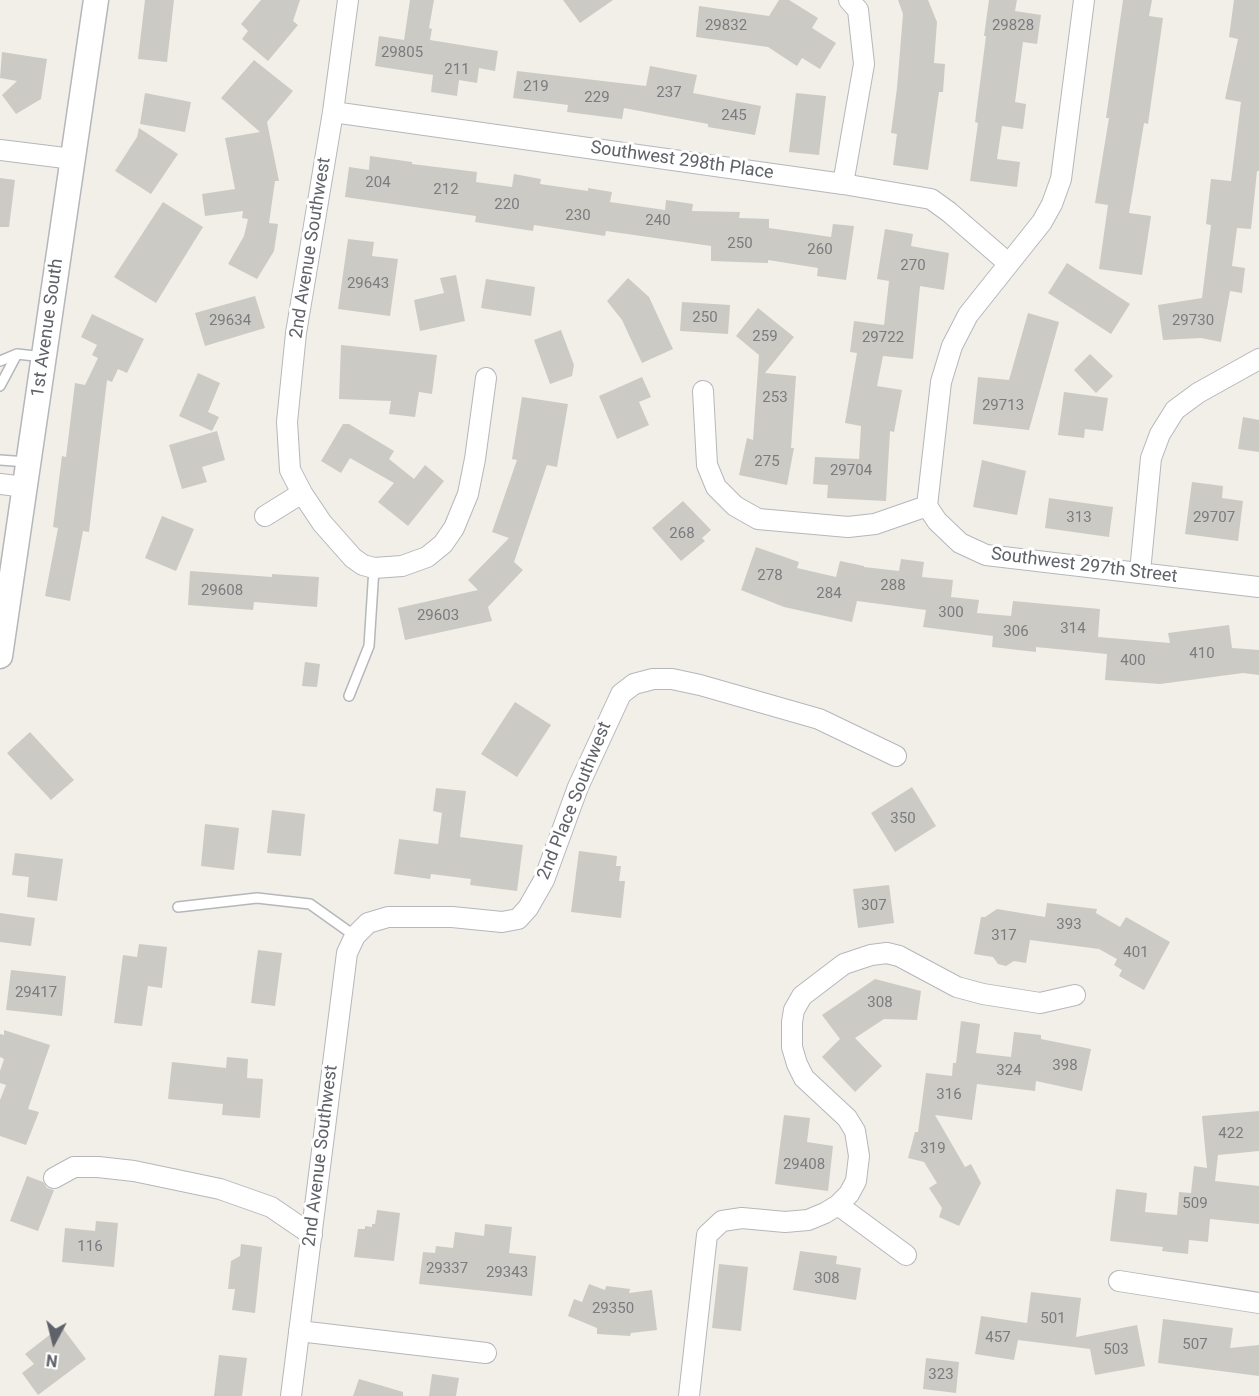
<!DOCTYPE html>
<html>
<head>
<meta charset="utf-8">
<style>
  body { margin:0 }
  #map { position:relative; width:1259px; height:1396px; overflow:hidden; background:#f1efe8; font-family:Roboto,sans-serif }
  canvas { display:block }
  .north { position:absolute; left:24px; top:1312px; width:60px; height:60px; -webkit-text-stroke:4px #fff; paint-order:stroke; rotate:187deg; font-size:16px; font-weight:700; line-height:24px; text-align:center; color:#5f6268 }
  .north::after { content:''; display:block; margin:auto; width:21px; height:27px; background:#5f6268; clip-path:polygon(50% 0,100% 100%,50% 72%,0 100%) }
</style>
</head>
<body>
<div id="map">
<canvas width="1259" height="1396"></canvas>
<div class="north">N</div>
</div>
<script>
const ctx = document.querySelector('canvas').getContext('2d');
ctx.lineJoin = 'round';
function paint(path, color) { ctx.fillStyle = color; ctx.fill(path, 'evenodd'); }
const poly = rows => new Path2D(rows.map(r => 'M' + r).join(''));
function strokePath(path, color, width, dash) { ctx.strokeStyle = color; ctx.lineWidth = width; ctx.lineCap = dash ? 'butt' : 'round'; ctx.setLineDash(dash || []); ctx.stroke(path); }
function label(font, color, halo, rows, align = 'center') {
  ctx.font = font + ' Roboto,sans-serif'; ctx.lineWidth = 6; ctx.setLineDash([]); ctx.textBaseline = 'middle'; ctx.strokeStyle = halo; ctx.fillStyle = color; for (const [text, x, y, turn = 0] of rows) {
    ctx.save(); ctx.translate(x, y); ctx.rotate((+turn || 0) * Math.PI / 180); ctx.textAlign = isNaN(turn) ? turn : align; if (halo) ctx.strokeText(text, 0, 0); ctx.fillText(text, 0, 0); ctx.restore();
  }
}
const building = poly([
  [145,0,174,0,167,62,138,59],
  [261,0,300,0,293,21,298,25,268,61,242,39,248,31,241,24],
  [410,0,434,0,429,28,432,29,430,40,498,51,495,71,479,68,477,83,459,80,457,96,431,92,433,75,375,66,379,36,404,40],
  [563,0,613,0,580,23],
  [779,0,789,0,818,18,812,28,836,43,820,69,802,58,797,66,768,47,696,37,699,6,769,16],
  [898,0,928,0,937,22,934,63,945,64,943,92,939,92,928,170,893,165,897,134,891,133,897,88,903,14],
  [989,0,1017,0,1015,11,1041,15,1037,44,1023,42,1015,102,1026,104,1023,129,1002,126,997,159,1020,162,1017,187,970,181,978,123,975,122,986,36,984,36],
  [1123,0,1152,0,1149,16,1163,18,1148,124,1144,123,1129,213,1151,216,1142,275,1099,269,1108,205,1095,203,1109,118,1106,118],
  [1234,0,1259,0,1259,171,1257,171,1251,229,1237,228,1232,266,1245,268,1242,293,1230,291,1221,342,1201,338,1163,340,1158,305,1202,298,1211,225,1206,224,1211,179,1231,181,1241,102,1225,99,1238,39,1229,37],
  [2,52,47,59,41,99,16,114,2,95,17,81,0,78],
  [254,60,293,91,267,122,279,181,275,181,269,223,278,224,274,251,257,279,228,264,244,236,248,219,242,218,243,211,205,216,202,194,235,189,225,138,260,132,221,98],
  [650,66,697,75,693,93,761,106,755,135,708,127,708,124,624,108,622,119,567,112,568,105,513,98,517,71,646,86],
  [145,93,191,102,185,132,140,124],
  [796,93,826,96,819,155,789,152],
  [139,128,178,154,151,194,115,171,137,137],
  [370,156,412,162,412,164,477,172,476,182,512,187,514,174,541,179,540,184,588,191,588,188,612,192,610,202,665,210,666,200,693,204,692,211,740,212,739,218,769,219,769,228,831,237,833,224,854,226,846,280,817,276,818,268,768,260,768,263,711,261,711,246,606,231,605,236,534,225,533,231,475,222,476,216,345,197,349,167,369,170],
  [0,178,15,180,9,227,0,227],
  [163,202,203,227,156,303,114,277],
  [885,229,913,234,911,246,949,253,944,290,920,286,913,359,883,356,877,386,902,390,894,432,890,431,886,501,827,498,828,485,813,484,815,457,859,459,861,426,845,423,857,353,850,352,854,321,884,325,889,281,877,279],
  [348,239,374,242,372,256,398,259,390,316,338,309],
  [1067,263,1130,304,1111,334,1048,293],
  [456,275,465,321,420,331,414,300,444,293,440,278],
  [628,278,649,297,673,349,642,363,622,320,607,301],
  [486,279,535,287,531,316,481,308],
  [255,296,265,328,205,346,195,313],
  [682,302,730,305,728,334,680,331],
  [758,308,794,337,765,373,796,376,791,448,794,448,787,485,739,475,747,438,753,440,759,355,736,336],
  [1028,313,1059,322,1029,430,973,424,978,377,1009,380],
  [92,314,144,339,127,373,118,369,112,382,107,380,89,532,83,531,70,601,45,596,58,528,53,527,62,456,66,457,75,383,85,385,98,358,92,355,97,345,81,337],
  [561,330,574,365,572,376,550,384,534,340],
  [341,345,437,355,432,394,419,392,415,417,389,414,391,401,339,399],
  [1090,354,1113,376,1096,393,1074,370],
  [198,373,220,383,208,412,219,417,212,431,179,416],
  [642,377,651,397,639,402,649,425,617,439,599,396],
  [1064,392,1108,398,1103,431,1085,429,1084,438,1058,435],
  [522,397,568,404,557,467,547,465,514,562,523,570,488,607,492,621,405,640,398,608,478,590,468,580,509,538,492,532,517,460,512,459],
  [1243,417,1259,420,1259,452,1238,449],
  [343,424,349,424,394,451,389,459,414,479,425,465,444,481,408,526,378,502,394,483,350,458,341,473,321,461],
  [217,431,225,460,202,467,207,482,182,489,169,445],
  [982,460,1026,471,1017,515,973,507],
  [1192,482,1223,486,1222,498,1243,501,1238,541,1185,534],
  [1049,498,1113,507,1109,537,1045,528],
  [683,501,711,530,702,538,705,541,681,561,652,528],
  [162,516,194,529,176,571,145,558],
  [756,547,799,562,797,568,836,577,840,561,864,566,864,567,899,571,901,559,924,562,922,577,953,580,951,597,979,600,977,613,1011,616,1013,601,1100,609,1098,637,1170,643,1168,633,1229,625,1232,648,1259,650,1259,675,1243,673,1160,684,1105,680,1107,654,1036,647,1036,652,992,647,993,636,923,627,926,610,857,601,852,622,784,607,741,590],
  [190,571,272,577,272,574,319,577,317,607,254,602,253,610,188,605],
  [305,662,320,664,317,687,302,686],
  [515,702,551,725,517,777,481,754],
  [30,732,74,780,51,800,7,753],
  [912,787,936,826,895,852,871,813],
  [436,788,466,791,460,837,523,845,517,891,470,885,471,879,431,874,430,879,394,874,399,839,438,844,442,813,433,811],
  [272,810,305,814,301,856,267,853],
  [205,824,239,828,234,870,201,866],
  [579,851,617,856,616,866,621,866,619,881,625,881,621,918,571,912],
  [15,853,63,859,57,901,27,897,29,877,12,875],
  [889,885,894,923,858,928,853,889],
  [1047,903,1097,909,1096,913,1120,927,1126,917,1170,942,1144,990,1119,976,1122,970,1114,965,1117,959,1099,949,1030,940,1026,963,1014,961,1006,966,998,964,993,957,974,954,981,917,985,917,997,909,1045,917],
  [0,913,35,918,31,946,0,942],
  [139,944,167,947,162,988,148,986,142,1026,114,1023,123,955,137,957],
  [258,950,282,953,275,1006,251,1003],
  [11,970,66,976,62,1016,6,1010],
  [875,979,921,991,917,1020,884,1019,855,1038,882,1066,855,1092,822,1057,840,1039,822,1015],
  [961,1021,980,1024,976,1053,1011,1057,1014,1032,1041,1035,1041,1039,1091,1049,1082,1091,1036,1081,1035,1091,977,1084,972,1120,935,1115,965,1167,971,1164,981,1183,959,1226,939,1217,942,1208,929,1188,937,1183,924,1162,908,1158,915,1132,918,1132,926,1073,952,1076,953,1063,956,1063],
  [4,1030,50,1045,28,1109,39,1112,26,1145,0,1136,0,1100,6,1085,0,1083,0,1071,4,1059,0,1057,0,1034,4,1035],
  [227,1057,248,1059,247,1078,263,1079,260,1118,222,1115,223,1104,168,1099,172,1062,226,1068],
  [1259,1111,1259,1151,1218,1155,1215,1181,1259,1186,1259,1224,1210,1219,1208,1242,1189,1240,1188,1254,1162,1251,1163,1247,1110,1241,1116,1189,1147,1193,1145,1212,1177,1215,1179,1192,1191,1193,1194,1166,1207,1168,1202,1116],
  [784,1115,810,1118,807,1142,833,1146,828,1191,775,1184],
  [27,1176,43,1182,47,1188,54,1190,38,1231,10,1221],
  [377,1210,400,1213,394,1261,354,1257,358,1229,365,1229,365,1226,372,1227,372,1224,375,1224],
  [96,1221,118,1223,114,1267,62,1262,65,1228,95,1231],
  [485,1224,512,1227,509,1253,536,1256,532,1296,419,1284,423,1252,435,1253,436,1246,453,1248,455,1232,484,1236],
  [241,1244,262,1247,255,1313,232,1310,235,1289,228,1289,231,1261,240,1256],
  [800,1251,837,1256,836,1264,861,1268,856,1300,793,1290],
  [719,1264,748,1267,741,1331,712,1328],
  [589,1284,605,1290,606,1286,630,1289,629,1293,652,1290,657,1330,631,1333,630,1336,597,1334,597,1328,568,1316,574,1299,582,1302],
  [1031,1292,1081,1298,1076,1337,1137,1325,1145,1366,1095,1375,1090,1349,1018,1340,1014,1360,975,1354,981,1316,1027,1323],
  [1163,1319,1233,1328,1230,1348,1259,1345,1259,1376,1158,1363],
  [61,1326,86,1359,38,1395,22,1373,34,1364,25,1354],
  [219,1355,247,1358,242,1396,214,1396],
  [926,1358,959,1362,956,1393,923,1389],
  [432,1374,459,1378,456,1396,429,1396],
  [359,1379,403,1392,403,1396,353,1396]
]);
const service = poly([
  [0,361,17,354,44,357],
  [0,386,17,354],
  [0,460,27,462],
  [349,696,369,646,374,568],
  [178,907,257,898,310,904,355,936]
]);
const minor = poly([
  [348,0,333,112,296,333,287,422,290,470,302,493,322,523,353,558,363,565,374,568,402,566,427,557,443,544,454,528,468,494,475,459,486,378],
  [333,112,843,184,931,199,949,212,1008,263],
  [0,150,73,159],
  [843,184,864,64,858,10,849,0],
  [703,391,707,465,716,487,735,506,758,519,848,527,875,524,927,506],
  [0,484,25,487],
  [927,506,941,382,952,346,968,315,1042,222,1052,204,1061,179,1084,0],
  [927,506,937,521,960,543,986,555,1259,587],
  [265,516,302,493],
  [1140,572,1151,458,1160,434,1175,410,1198,393,1259,359],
  [54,1178,74,1167,98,1167,134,1171,220,1189,271,1207,312,1235],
  [838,1205,906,1255],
  [1119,1281,1259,1303],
  [299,1331,486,1353],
  [291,1396,347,953,355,936,368,923,388,917,452,917,502,922,518,919,528,908,544,880,578,787,621,694,634,684,653,679,672,679,700,685,819,719,896,756],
  [689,1396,707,1235,722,1221,742,1218,785,1222,808,1220,825,1213,838,1205,849,1194,856,1181,859,1156,855,1131,847,1118,804,1078,797,1064,792,1047,792,1022,794,1010,802,996,844,964,871,955,887,953,899,956,957,987,983,994,1040,1003,1075,995]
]);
const tertiary = poly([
  [0,656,96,0]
]);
const numberNames = [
  ["29832",726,26],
  ["29828",1013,26],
  ["29805",402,53],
  ["211",457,70],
  ["219",536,87],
  ["237",669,93],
  ["229",597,98],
  ["245",734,116],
  ["204",378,183],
  ["212",446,190],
  ["220",507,205],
  ["230",578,216],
  ["240",658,221],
  ["250",740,244],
  ["260",820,250],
  ["270",913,266],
  ["29643",368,284],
  ["250",705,318],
  ["29634",230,321],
  ["29730",1193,321],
  ["259",765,337],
  ["29722",883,338],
  ["253",775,398],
  ["29713",1003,406],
  ["275",767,462],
  ["29704",851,471],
  ["313",1079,518],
  ["29707",1214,518],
  ["268",682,534],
  ["278",770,576],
  ["288",893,586],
  ["29608",222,591],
  ["284",829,594],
  ["300",951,613],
  ["29603",438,616],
  ["314",1073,629],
  ["306",1016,632],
  ["410",1202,654],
  ["400",1133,661],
  ["350",903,819],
  ["307",874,906],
  ["393",1069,925],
  ["317",1004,936],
  ["401",1136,953],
  ["29417",36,993],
  ["308",880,1003],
  ["398",1065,1066],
  ["324",1009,1071],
  ["316",949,1095],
  ["422",1231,1134],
  ["319",933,1149],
  ["29408",804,1165],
  ["509",1195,1204],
  ["116",90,1247],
  ["29337",447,1269],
  ["29343",507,1273],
  ["308",827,1279],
  ["29350",613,1309],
  ["501",1053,1319],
  ["457",998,1338],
  ["507",1195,1345],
  ["503",1116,1350],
  ["323",941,1375]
];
const streetNames = [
  ["Southwest 298th Place",682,161,8],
  ["2nd Avenue Southwest",311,248,-81],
  ["1st Avenue South",48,328,-82],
  ["Southwest 297th Street",1084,566,7],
  ["2nd Place Southwest",575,801,-68],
  ["2nd Avenue Southwest",321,1156,-83]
];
paint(building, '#cccac5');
strokePath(service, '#b5b7bc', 12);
strokePath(minor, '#b5b7bc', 22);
strokePath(tertiary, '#b5b7bc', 27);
strokePath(service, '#fff', 9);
strokePath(minor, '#fff', 20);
strokePath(tertiary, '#fff', 24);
label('15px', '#7a7c7f', null, numberNames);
label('18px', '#5f6268', '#fff', streetNames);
</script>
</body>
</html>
